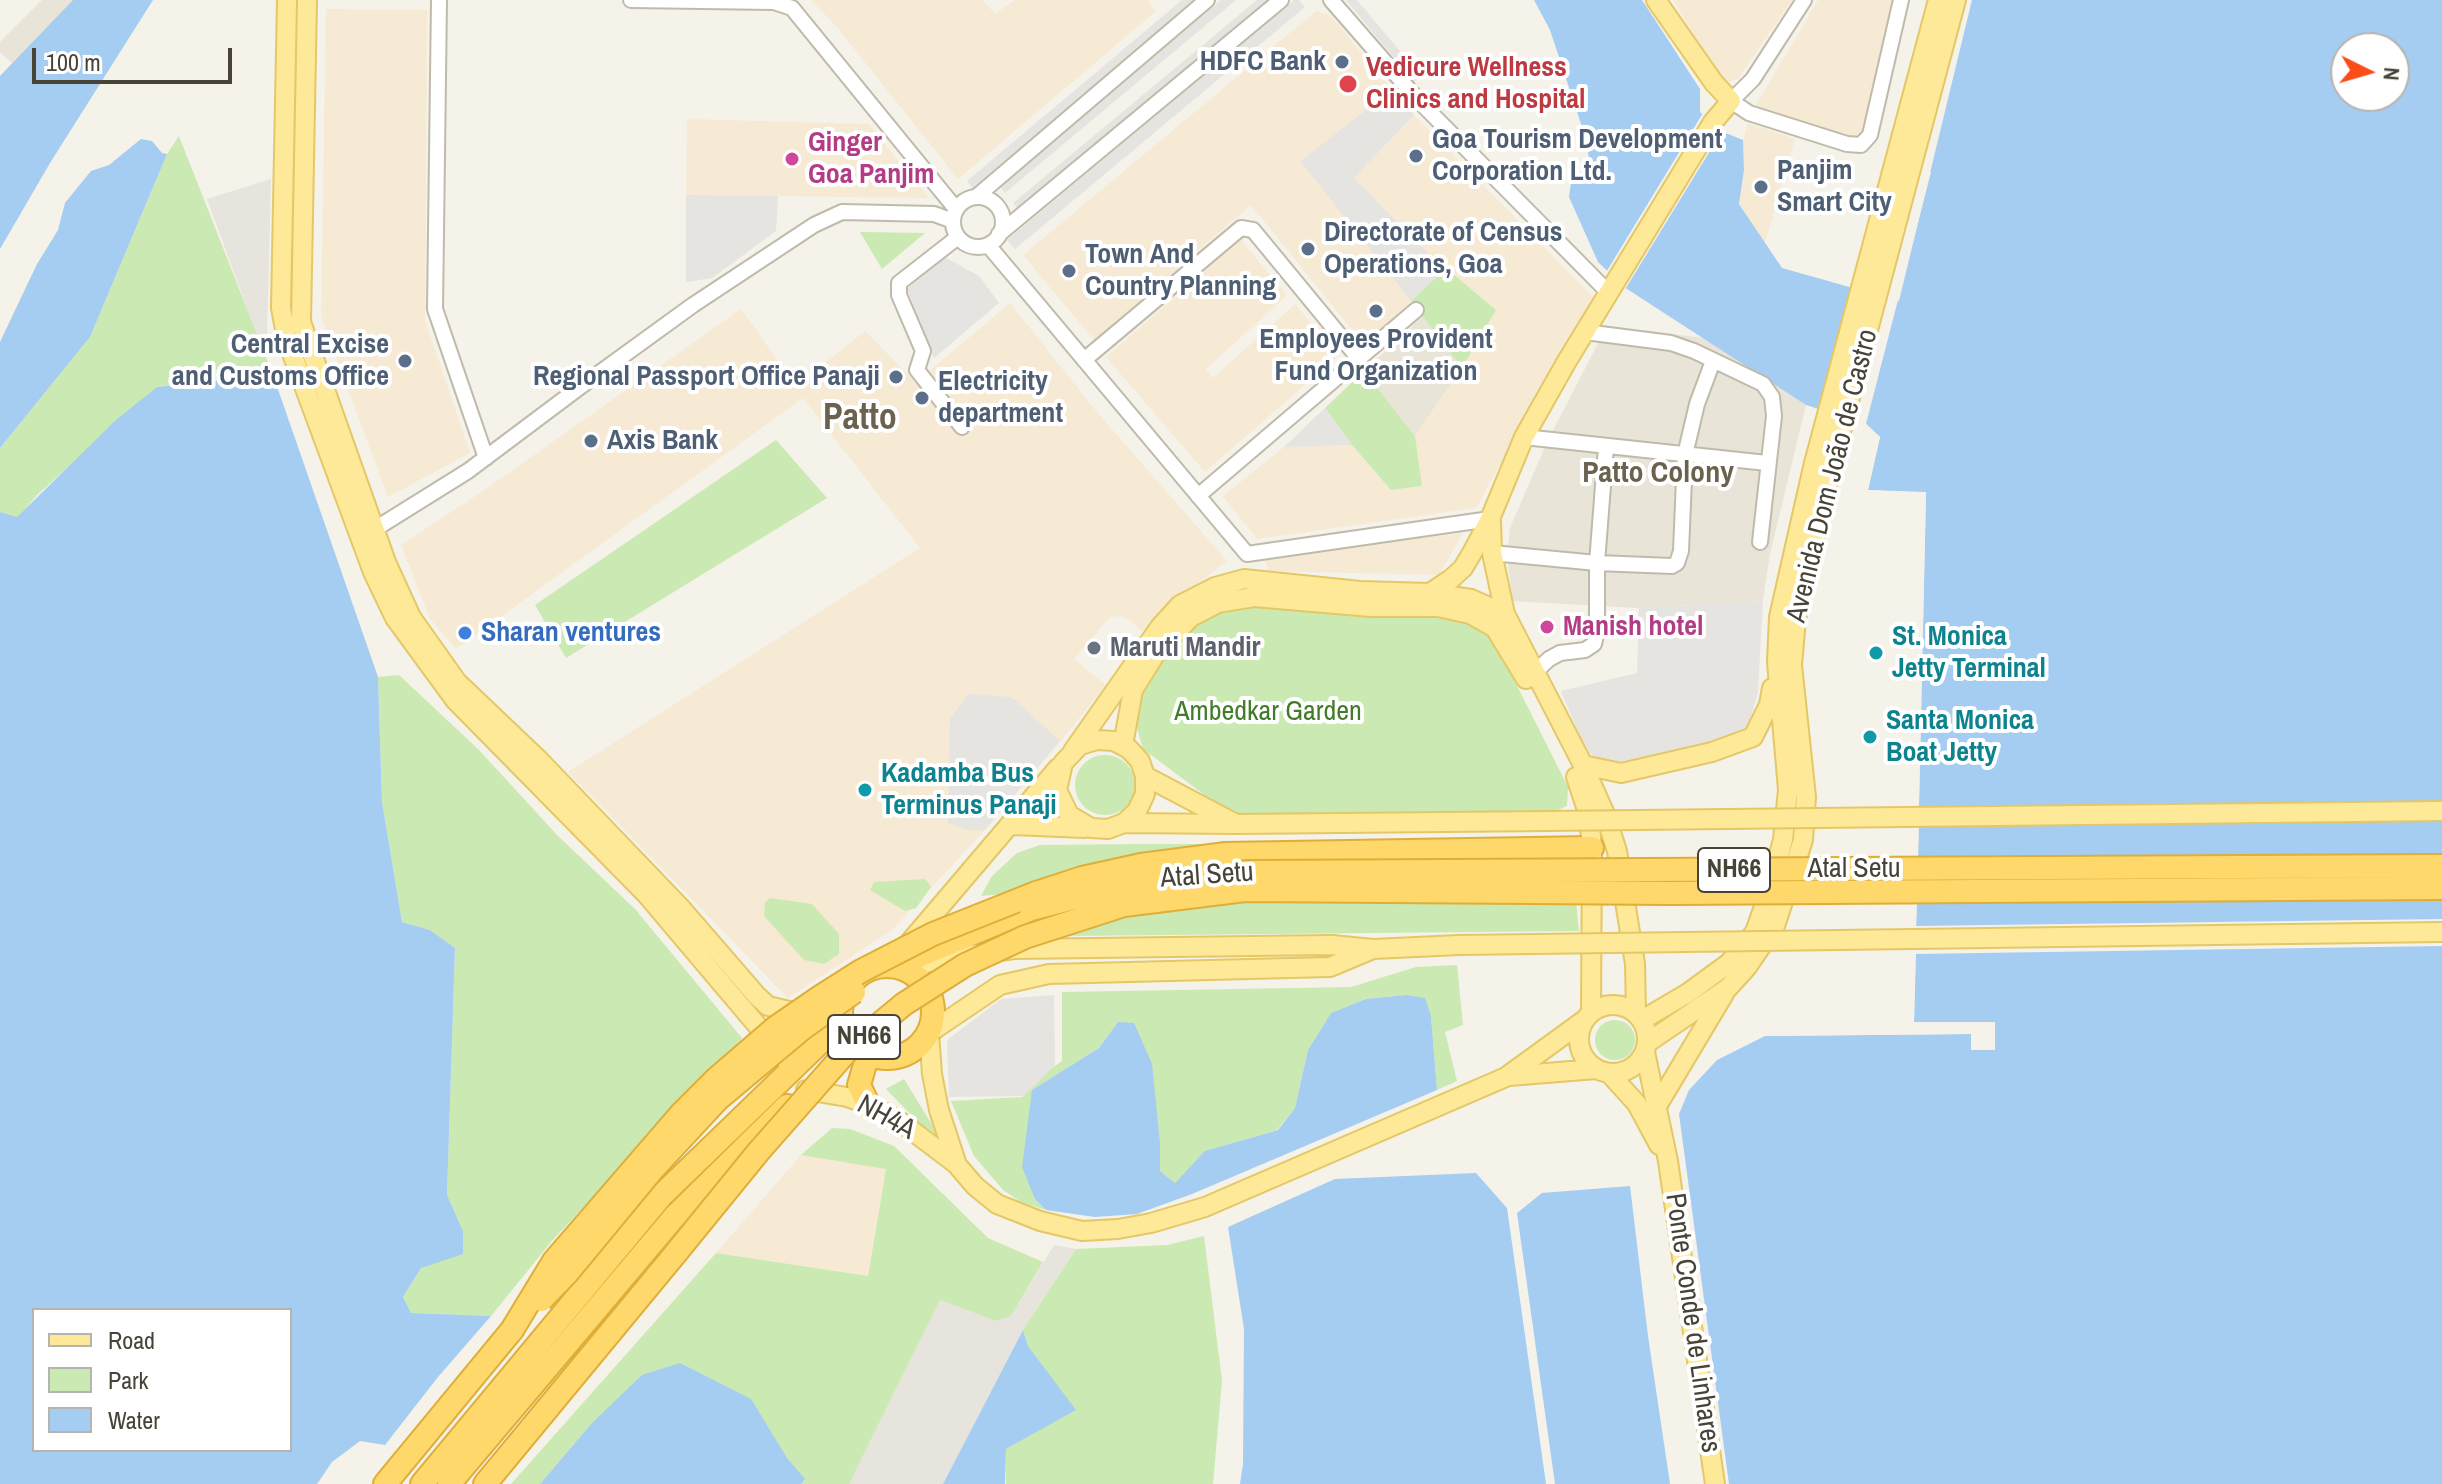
<!DOCTYPE html>
<html>
<head>
<meta charset="utf-8">
<style>
  body { margin:0 }
  #map { position:relative; width:2442px; height:1484px; overflow:hidden; background:#f4f2e9; font-family:"Archivo Narrow",sans-serif }
  canvas { display:block }
  .legend { position:absolute; left:32px; top:1308px; width:260px; height:144px; box-sizing:border-box; background:#fff; border:2px solid #b6b4af; margin:0; padding:10px 14px; list-style:none; font-size:24px; color:#484337 }
  .legend li { display:flex; align-items:center; gap:16px; height:40px }
  .legend b { width:40px; border:2px solid #b6b4af }
  .north { position:absolute; left:2330px; top:32px; width:80px; height:80px; box-sizing:border-box; background:#fff; border:2px solid #b6b4af; border-radius:50%; rotate:95deg; font-size:22px; font-weight:700; line-height:32px; text-align:center; color:#484337 }
  .north::after { content:''; display:block; margin:auto; width:28px; height:36px; background:#fa4d1a; clip-path:polygon(50% 0,100% 100%,50% 72%,0 100%) }
  .scale { position:absolute; left:32px; top:48px; width:200px; height:36px; box-sizing:border-box; border:4px solid #484337; border-top:0; padding-left:10px; font-size:24px; line-height:28px; white-space:nowrap; color:#484337; -webkit-text-stroke:6px #fff; paint-order:stroke }
</style>
</head>
<body>
<div id="map">
<canvas width="2442" height="1484"></canvas>
<ul class="legend">
<li><b style="height:10px;background:#fee998"></b>Road</li>
<li><b style="height:22px;background:#cbe9b2"></b>Park</li>
<li><b style="height:22px;background:#a5ccf1"></b>Water</li>
</ul>
<div class="north">N</div>
<div class="scale">100 m</div>
</div>
<script>
const ctx = document.querySelector('canvas').getContext('2d');
ctx.lineJoin = 'round';
function paint(path, color) { ctx.fillStyle = color; ctx.fill(path, 'evenodd'); }
const poly = rows => new Path2D(rows.map(r => 'M' + r).join(''));
function strokePath(path, color, width, dash) { ctx.strokeStyle = color; ctx.lineWidth = width; ctx.lineCap = dash ? 'butt' : 'round'; ctx.setLineDash(dash || []); ctx.stroke(path); }
function label(font, color, halo, rows, align = 'center') {
  ctx.font = font + ' "Archivo Narrow",sans-serif'; ctx.lineWidth = 8; ctx.setLineDash([]); ctx.textBaseline = 'middle'; ctx.strokeStyle = halo; ctx.fillStyle = color; for (const [text, x, y, turn = 0] of rows) {
    ctx.save(); ctx.translate(x, y); ctx.rotate((+turn || 0) * Math.PI / 180); ctx.textAlign = isNaN(turn) ? turn : align; if (halo) ctx.strokeText(text, 0, 0); ctx.fillText(text, 0, 0); ctx.restore();
  }
}
const residential = poly([
  [42,0,73,0,13,64,0,52,0,42],
  [1423,316,1462,368,1415,436,1364,371],
  [1607,326,1704,338,1806,405,1770,554,1763,601,1639,608,1512,601,1507,554,1510,528,1548,440]
]);
const commercial = poly([
  [811,0,983,0,995,14,1015,0,1147,0,1156,11,958,179,836,26],
  [1673,0,1792,0,1738,79,1727,82,1719,77],
  [1818,0,1897,0,1863,139,1753,110],
  [326,9,427,10,425,320,470,453,388,497,321,317],
  [1316,11,1330,15,1392,90,1300,161,1411,301,1365,346,1251,205,1094,340,1023,255],
  [1414,115,1593,297,1476,508,1257,539,1223,496,1284,447,1352,445,1391,490,1421,486,1415,436,1462,368,1496,310,1430,255,1354,178],
  [687,119,869,124,929,198,686,195],
  [1748,123,1795,139,1765,243,1739,204,1744,170,1743,140],
  [1241,240,1287,295,1205,370,1213,378,1295,304,1338,356,1205,472,1106,357],
  [1010,303,1096,411,1227,561,1168,607,1146,634,1129,620,1121,616,1110,617,1074,659,1106,685,1069,731,985,830,892,930,788,998,568,772,920,548,803,398,456,649,430,619,401,545,486,489,741,309,796,386,865,331,916,383,958,435,971,424,928,372],
  [1463,533,1439,575,1269,571,1263,556],
  [801,1155,886,1168,868,1276,716,1253]
]);
const industrial = poly([
  [271,179,267,335,258,338,207,199],
  [1054,1245,1076,1249,1023,1330,943,1484,849,1484,940,1300,996,1321,1011,1316]
]);
const green = poly([
  [179,136,273,375,157,387,37,495,17,518,0,512,0,448,90,337,167,154],
  [860,232,925,233,882,269],
  [1446,268,1496,310,1462,368,1411,301],
  [1364,371,1415,436,1422,486,1391,490,1352,445,1325,408],
  [776,440,827,498,566,658,535,605],
  [1253,604,1461,620,1492,636,1568,787,1567,806,1551,813,1234,817,1143,749,1135,721,1143,689,1157,660,1199,620,1214,613],
  [399,675,478,749,558,836,635,909,742,1038,733,1057,638,1148,551,1242,491,1316,411,1313,403,1297,421,1268,463,1231,447,1195,455,948,430,930,402,922,382,802,378,677],
  '1075 785a30 30 0 1 1 60 0a30 30 0 1 1-60 0Z',
  [1146,844,1557,844,981,896,992,876,1017,853,1040,845],
  [925,879,931,887,916,908,905,911,870,890,874,882],
  [770,898,812,904,839,934,839,954,824,964,804,960,764,916,765,902],
  [1576,901,1579,931,1062,936,1125,917,1228,903],
  [1457,965,1463,1025,1445,1032,1457,1081,1437,1090,1431,1016,1406,995,1366,999,1331,1013,1308,1050,1295,1108,1277,1130,1206,1151,1175,1183,1160,1171,1156,1115,1118,1022,1099,1048,1032,1090,1035,1199,1046,1210,1021,1202,1003,1190,974,1156,951,1101,1023,1097,1024,1087,1062,1061,1062,992,1351,987,1416,967],
  '1595 1040a20 20 0 1 1 40 0a20 20 0 1 1-40 0Z',
  [904,1079,952,1157,886,1089],
  [832,1128,850,1129,894,1146,988,1238,1043,1262,1011,1316,996,1321,940,1300,849,1484,801,1484,804,1479,787,1458,591,1424,540,1484,511,1484,716,1253,868,1276,886,1169,801,1155],
  [1204,1236,1222,1381,1213,1484,1006,1484,1006,1449,1075,1410,1028,1346,1023,1330,1076,1249,1167,1245]
]);
const parking = poly([
  [1182,0,1198,0,973,189,967,181],
  [1221,0,1236,0,1005,193,999,185],
  [1257,0,1273,0,1020,211,1013,203],
  [1294,0,1299,0,1305,7,1015,249,1007,240],
  [1346,0,1357,0,1421,76,1414,82],
  [1392,90,1414,115,1354,178,1430,255,1446,268,1411,301,1300,161],
  [686,195,778,196,776,231,712,278,686,282],
  [945,257,979,276,999,303,934,358,907,289],
  [1325,408,1352,445,1284,447],
  [1763,601,1758,692,1746,734,1614,763,1599,759,1586,751,1561,691,1637,673,1639,608],
  [968,694,1011,697,1060,741,985,830,968,830,948,823,950,719],
  [1054,995,1055,1065,1024,1096,949,1097,947,1040,1001,999]
]);
const water = poly([
  [73,0,153,0,50,163,0,249,0,76],
  [1534,0,1642,0,1700,89,1700,112,1723,132,1743,140,1744,170,1739,204,1782,268,1899,301,1972,0,2442,0,2442,1484,1729,1484,1679,1114,1689,1090,1717,1060,1765,1036,1971,1034,1971,1050,1995,1049,1995,1022,1914,1022,1926,493,1868,490,1880,437,1866,424,1806,405,1624,287,1598,262,1569,197,1571,183,1584,169,1589,158,1585,136,1550,30],
  [2346,48,2394,48,2394,96,2346,96],
  [141,139,152,141,162,153,167,154,90,337,0,448,0,342,37,264,58,230,65,203,91,171,109,165],
  [273,375,378,677,382,802,402,922,430,930,455,948,447,1195,463,1231,463,1254,421,1268,403,1297,411,1313,491,1316,438,1377,385,1445,360,1441,332,1462,317,1484,0,1484,0,512,17,517,116,420,157,387],
  [34,1310,290,1310,290,1450,34,1450],
  [1406,995,1425,998,1431,1016,1437,1090,1192,1194,1137,1214,1095,1217,1046,1210,1035,1199,1022,1167,1032,1090,1099,1048,1118,1022,1134,1023,1152,1064,1160,1144,1160,1171,1175,1183,1205,1151,1278,1130,1295,1108,1308,1050,1331,1013,1366,999],
  [1476,1173,1507,1208,1546,1484,1240,1484,1243,1464,1244,1329,1228,1227,1335,1179],
  [1630,1186,1648,1336,1670,1484,1555,1484,1517,1213,1542,1193],
  [1023,1330,1028,1346,1076,1410,1006,1449,1005,1484,943,1484],
  [680,1363,751,1399,787,1458,805,1479,801,1484,540,1484,591,1424,642,1375]
]);
const pier = poly([
  [1703,113,1724,128,1626,288,1605,274],
  [1927,171,1931,172,1866,424,1880,437,1868,490,1926,492,1919,807,2442,802,2442,821,1919,827,1918,860,2442,856,2442,896,1917,900,1916,926,2442,919,2442,946,1916,954,1914,1022,1995,1022,1995,1050,1971,1050,1971,1034,1765,1036,1765,1032,1972,1030,1975,1033,1975,1046,1991,1046,1991,1026,1914,1026,1910,1023,1922,496,1866,493,1876,439,1864,428,1819,414,1854,286,1896,297]
]);
const minor = poly([
  [439,0,435,309,486,458],
  [631,0,774,2,792,8,956,209],
  [1331,0,1419,101,1608,292],
  [1804,0,1753,79,1731,101,1749,113,1847,144,1861,145,1870,135,1901,0],
  [976,197,1207,0],
  '953 222a25 25 0 1 1 50 0a25 25 0 1 1-50 0Z',
  [999,234,1281,0],
  [958,237,899,283,899,295,923,351,917,370,962,427],
  [988,245,1247,554],
  [1585,332,1671,343,1694,351,1763,384,1772,397,1774,416,1760,542],
  [1084,360,1241,228,1253,230,1360,360],
  [1524,437,1767,463],
  [1198,496,1416,310],
  [367,534,468,471,580,387,693,305,814,225,842,212,934,214,953,221],
  [1492,553,1597,563,1672,566,1677,563,1681,551,1685,455,1697,404,1713,361],
  [1247,554,1490,519],
  [1535,672,1549,659,1560,653,1585,650,1594,644,1597,631,1597,563,1606,447]
]);
const major = poly([
  [287,0,281,308,287,340,373,572,395,618,455,700,646,894,794,1069],
  [307,0,301,322,386,562,411,617,457,682,539,760,680,907,757,996,768,1006,789,1011,807,1011],
  [1491,521,1492,553,1505,614],
  [1430,593,1451,579,1463,568,1472,553,1490,519,1524,437,1567,361,1713,122,1731,101,1714,83,1656,0],
  [1123,745,1133,690,1156,653,1191,617,1218,603,1254,597,1371,607,1438,607,1470,614,1495,628,1526,679],
  [1073,751,1160,627,1180,605,1215,587,1244,579,1360,591,1430,593,1471,599,1505,614,1583,765,1605,814,1617,851,1635,964,1636,1013],
  [1583,765,1621,773,1712,752,1753,737,1769,705,1772,688],
  [1145,776,1234,823],
  [1576,777,1588,813,1592,845,1591,1012],
  [1124,823,1137,811,1145,794,1145,776,1140,761,1129,749,1114,741,1097,740,1080,745,1063,763,1057,790,1069,815,1091,828,1108,829,1124,823,1236,824,1548,821],
  [1012,825,1085,828],
  [909,943,1058,768],
  [1373,949,1330,967,1049,974,1000,985,929,1033,932,1074,939,1110,957,1165,975,1186,997,1204,1040,1221,1082,1231,1118,1229,1151,1223,1205,1207,1506,1077,1583,1021],
  [903,969,943,959,1014,949,1332,945,1373,949,1459,945],
  '1579 1039a34 34 0 1 1 68 0a34 34 0 1 1-68 0Z',
  [1642,1020,1688,993,1729,963,1755,932,1767,898,1783,840,1788,790,1777,662,1779,617,1814,463,1938,0],
  [1647,1043,1728,988,1747,967,1775,926,1803,840,1806,797,1792,665,1796,619,1831,469,1956,0],
  [1645,1052,1668,1161,1715,1484],
  [1609,1073,1637,1104,1659,1145],
  [1509,1076,1596,1069],
  [806,1090,847,1097,868,1104,898,1120,955,1163],
  [1657,1106,1724,994]
]);
const highway = poly([
  [1226,854,1592,848],
  [911,959,1031,909],
  '841 1012a46 46 0 1 1 92 0a46 46 0 1 1-92 0Z',
  [868,1104,859,1085,868,1054],
  [385,1484,512,1330],
  [422,1484,662,1195,842,1021],
  [449,1484,675,1216,787,1106],
  [485,1484,671,1259]
]);
const majorBridge = poly([
  [1548,821,2442,811],
  [1459,945,2442,932]
]);
const highwayBridge = poly([
  [1031,909,1120,886,1155,879,1248,872,2442,866],
  [671,1259,759,1151,847,1051,904,1004,965,965,1025,937,1124,905,1245,890,1672,893,2442,888],
  [541,1300,568,1272,653,1169,718,1099,803,1028,854,992],
  [512,1330,554,1261,681,1114,717,1078,775,1028,820,997,861,971,933,934,1036,893,1082,878,1141,865,1226,854]
]);
const markers = [
  [1342,62,8,"#5c6f8a"],
  [1348,84,10,"#e0444e"],
  [1416,156,8,"#5c6f8a"],
  [792,159,8,"#d1479c"],
  [1761,187,8,"#5c6f8a"],
  [1308,249,8,"#5c6f8a"],
  [1069,271,8,"#5c6f8a"],
  [1376,311,8,"#5c6f8a"],
  [405,361,8,"#5c6f8a"],
  [896,377,8,"#5c6f8a"],
  [922,398,8,"#5c6f8a"],
  [591,441,8,"#5c6f8a"],
  [1547,627,8,"#d1479c"],
  [465,633,8,"#3f7fe0"],
  [1094,648,8,"#6b7280"],
  [1876,653,8,"#0f9aa8"],
  [1870,737,8,"#0f9aa8"],
  [865,790,8,"#0f9aa8"]
];
const shields = [
  [1734,870,72],
  [864,1037,72]
];
const shieldNames = [
  ["NH66",1734,870],
  ["NH66",864,1037]
];
const serviceNames = [
  ["HDFC Bank",1326,62,"right"],
  ["Goa Tourism Development",1432,140],
  ["Corporation Ltd.",1432,172],
  ["Panjim",1777,171],
  ["Smart City",1777,203],
  ["Directorate of Census",1324,233],
  ["Operations, Goa",1324,265],
  ["Town And",1085,255],
  ["Country Planning",1085,287],
  ["Employees Provident",1376,340,"center"],
  ["Fund Organization",1376,372,"center"],
  ["Central Excise",389,345,"right"],
  ["and Customs Office",389,377,"right"],
  ["Regional Passport Office Panaji",880,377,"right"],
  ["Electricity",938,382],
  ["department",938,414],
  ["Axis Bank",607,441]
];
const healthNames = [
  ["Vedicure Wellness",1366,68],
  ["Clinics and Hospital",1366,100]
];
const hotelNames = [
  ["Ginger",808,143],
  ["Goa Panjim",808,175],
  ["Manish hotel",1563,627]
];
const streetNames = [
  ["Avenida Dom João de Castro",1833,476,-76],
  ["Atal Setu",1854,869],
  ["Atal Setu",1207,876,-4],
  ["NH4A",886,1118,29],
  ["Ponte Conde de Linhares",1692,1323,82]
];
const shopNames = [
  ["Sharan ventures",481,633]
];
const cultureNames = [
  ["St. Monica",1892,637],
  ["Jetty Terminal",1892,669],
  ["Santa Monica",1886,721],
  ["Boat Jetty",1886,753],
  ["Kadamba Bus",881,774],
  ["Terminus Panaji",881,806]
];
const worshipNames = [
  ["Maruti Mandir",1110,648]
];
const parkNames = [
  ["Ambedkar Garden",1268,712]
];
const neighbourhoodNames = [
  ["Patto Colony",1658,474]
];
const districtNames = [
  ["Patto",860,419]
];
paint(residential, '#e8e4d7');
paint(commercial, '#f6ead4');
paint(industrial, '#e7e3dd');
paint(green, '#cbe9b2');
paint(parking, '#e6e4e0');
paint(water, '#a5ccf1');
paint(pier, '#f4f2e9');
strokePath(minor, '#c0baab', 18);
strokePath(major, '#e4c867', 22);
strokePath(highway, '#deae39', 26);
strokePath(minor, '#fff', 14);
strokePath(major, '#fee998', 18);
strokePath(highway, '#fed86a', 22);
strokePath(majorBridge, '#e4c867', 22, []);
strokePath(highwayBridge, '#deae39', 26, []);
strokePath(majorBridge, '#fee998', 18);
strokePath(highwayBridge, '#fed86a', 22);
for (const [x, y, r, color] of markers) { const dot = new Path2D(); dot.arc(x, y, r, 0, 2 * Math.PI); ctx.fillStyle = color; ctx.fill(dot); strokePath(dot, '#fff', 3); }
for (const [x, y, w] of shields) { const box = new Path2D(); box.roundRect(x - w / 2, y - 22, w, 44, 6); ctx.fillStyle = '#fff'; ctx.fill(box); strokePath(box, '#484337', 2); }
label('bold 26px', '#484337', null, shieldNames);
label('bold 28px', '#4e5e75', '#fff', serviceNames, 'left');
label('bold 28px', '#be3a42', '#fff', healthNames, 'left');
label('bold 28px', '#b23c85', '#fff', hotelNames, 'left');
label('28px', '#484337', '#fff', streetNames);
label('bold 28px', '#366cbe', '#fff', shopNames, 'left');
label('bold 28px', '#0d838f', '#fff', cultureNames, 'left');
label('bold 28px', '#5b616d', '#fff', worshipNames, 'left');
label('28px', '#427b29', '#fff', parkNames);
label('bold 30px', '#6b624e', '#fff', neighbourhoodNames);
label('bold 36px', '#6b624e', '#fff', districtNames);
</script>
</body>
</html>
